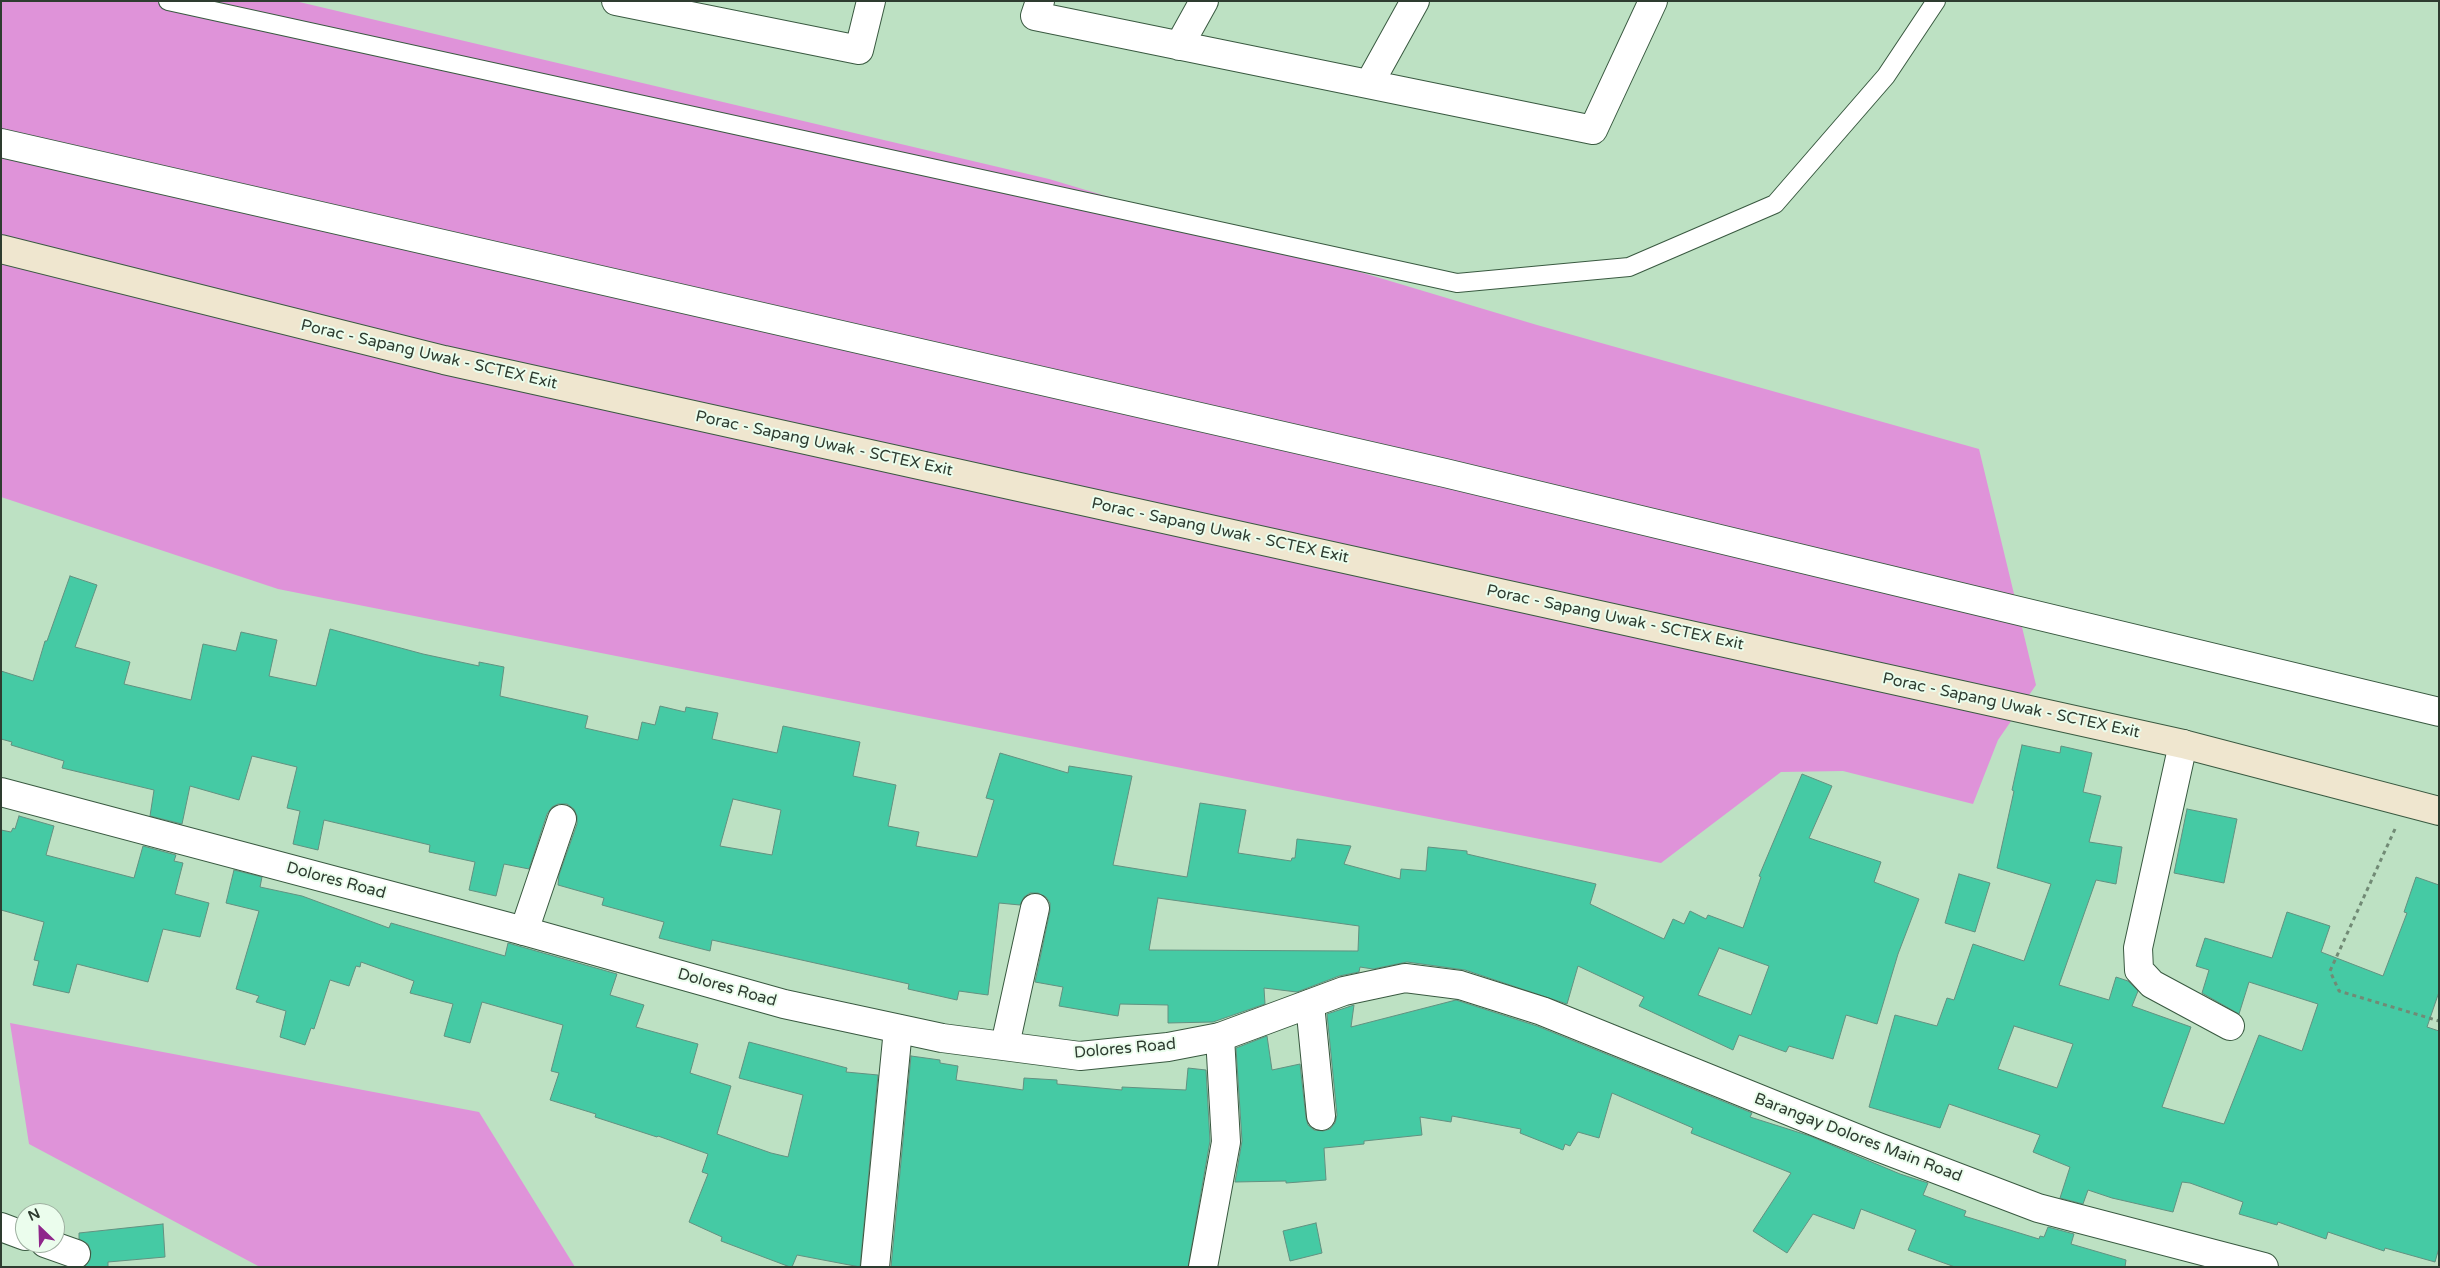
<!DOCTYPE html>
<html>
<head>
<meta charset="utf-8">
<style>
  body { margin:0 }
  #map { position:relative; width:2440px; height:1268px; overflow:hidden; background:#bde1c3; font-family:"Varela Round",sans-serif }
  canvas { display:block }
  .frame { position:absolute; inset:0; border:2px solid #2e3c30; pointer-events:none }
  .north { position:absolute; left:15px; top:1203px; width:50px; height:50px; box-sizing:border-box; background:#ebfded; border:1px solid #9fb0a1; border-radius:50%; rotate:336deg; font-size:14px; font-weight:700; line-height:20px; text-align:center; color:#2e3c30 }
  .north::after { content:''; display:block; margin:auto; width:18px; height:22px; background:#8f268b; clip-path:polygon(50% 0,100% 100%,50% 72%,0 100%) }
</style>
</head>
<body>
<div id="map">
<canvas width="2440" height="1268"></canvas>
<div class="frame"></div>
<div class="north">N</div>
</div>
<script>
const ctx = document.querySelector('canvas').getContext('2d');
ctx.lineJoin = 'round';
function paint(path, color) { ctx.fillStyle = color; ctx.fill(path, 'evenodd'); }
const poly = rows => new Path2D(rows.map(r => 'M' + r).join(''));
function strokePath(path, color, width, dash) { ctx.strokeStyle = color; ctx.lineWidth = width; ctx.lineCap = dash ? 'butt' : 'round'; ctx.setLineDash(dash || []); ctx.stroke(path); }
function label(font, color, halo, rows, align = 'center') {
  ctx.font = font + ' "Varela Round",sans-serif'; ctx.lineWidth = 4; ctx.setLineDash([]); ctx.textBaseline = 'middle'; ctx.strokeStyle = halo; ctx.fillStyle = color; for (const [text, x, y, turn = 0] of rows) {
    ctx.save(); ctx.translate(x, y); ctx.rotate((+turn || 0) * Math.PI / 180); ctx.textAlign = isNaN(turn) ? turn : align; if (halo) ctx.strokeText(text, 0, 0); ctx.fillText(text, 0, 0); ctx.restore();
  }
}
const green = poly([
  [1,1,295,1,1049,179,1537,325,1979,449,2036,685,1998,740,1973,804,1843,771,1781,772,1661,863,278,589,1,497],
  [10,1023,479,1112,575,1267,260,1267,29,1144]
]);
const building = poly([
  [70,576,97,585,75,647,130,662,124,684,191,700,203,644,236,651,241,632,277,640,269,676,316,686,330,629,423,654,479,666,479,662,504,667,500,696,588,716,585,728,638,740,642,722,655,725,660,706,685,712,686,707,718,713,712,739,777,753,783,726,860,742,853,776,896,785,888,826,919,832,916,846,977,857,994,800,986,798,1000,753,1068,773,1069,766,1132,776,1113,865,1187,877,1200,803,1246,810,1238,853,1291,861,1292,858,1295,858,1297,839,1351,846,1344,864,1400,879,1401,869,1426,871,1428,847,1467,851,1467,854,1596,884,1590,904,1664,939,1673,919,1684,924,1690,911,1706,919,1708,915,1743,928,1761,877,1759,876,1802,774,1832,786,1809,838,1881,862,1874,882,1919,899,1898,954,1877,1024,1846,1015,1833,1059,1789,1046,1786,1052,1739,1035,1733,1050,1639,1006,1644,997,1578,966,1567,1004,1465,970,1407,962,1373,969,1360,967,1359,972,1339,976,1297,992,1264,988,1265,1004,1213,1022,1168,1023,1168,1005,1120,1004,1118,1016,1059,1006,1063,987,1035,982,1050,911,1050,903,1046,897,1038,893,1030,893,1024,897,1020,905,999,903,988,995,959,991,957,1000,908,989,909,984,712,940,710,951,659,938,664,922,602,905,604,898,558,885,559,875,577,824,577,816,574,809,567,804,558,804,552,807,547,814,529,869,504,864,496,896,469,890,475,862,429,852,430,845,324,820,318,850,293,844,300,811,287,808,297,767,252,756,239,800,190,786,182,824,150,816,154,790,62,768,64,761,11,745,12,742,1,739,1,671,33,681,45,641,47,641,70,576],
  [733,799,781,810,772,855,720,846,733,799],
  [1158,898,1359,926,1358,951,1149,950,1158,898],
  [1719,948,1769,966,1751,1015,1698,995,1719,948],
  [2022,745,2060,753,2061,746,2092,753,2083,792,2101,796,2089,842,2122,847,2116,884,2096,880,2059,985,2109,1000,2116,977,2128,981,2138,991,2132,1006,2191,1027,2162,1107,2224,1124,2259,1035,2302,1051,2318,1004,2249,982,2239,1014,2202,993,2209,970,2196,966,2205,938,2272,958,2287,912,2330,926,2321,952,2383,976,2407,913,2404,912,2416,877,2439,885,2439,992,2427,1027,2439,1031,2439,1248,2435,1262,2385,1248,2384,1251,2328,1232,2326,1239,2278,1222,2277,1225,2239,1214,2243,1202,2190,1183,2182,1182,2173,1212,2112,1198,2088,1190,2083,1204,2060,1198,2070,1167,2033,1152,2040,1135,1949,1104,1940,1128,1869,1107,1895,1015,1937,1026,1947,998,1954,1000,1973,944,2024,961,2051,884,1997,868,2014,791,2012,790,2022,745],
  [2014,1026,2073,1044,2057,1088,1998,1069,2014,1026],
  [2187,809,2237,819,2224,883,2174,873,2187,809],
  [19,816,54,826,46,855,134,878,143,846,176,855,174,861,183,863,175,894,209,903,200,937,163,929,148,982,77,964,69,993,33,985,39,961,34,960,44,922,1,910,1,830,11,832,13,828,15,829,19,816],
  [234,870,262,877,260,887,302,896,389,928,391,923,505,956,508,943,617,974,610,995,644,1005,636,1027,698,1044,690,1073,731,1086,717,1134,771,1153,788,1157,803,1095,739,1078,749,1042,847,1068,846,1072,878,1075,860,1267,797,1255,792,1267,790,1267,721,1241,722,1237,689,1222,708,1174,702,1172,708,1154,658,1136,657,1137,595,1117,596,1114,550,1100,559,1073,551,1071,563,1025,482,1002,470,1043,444,1036,453,1004,410,993,414,981,361,962,360,967,356,966,349,986,330,980,314,1029,311,1028,305,1045,280,1037,286,1011,256,1002,259,996,236,989,259,911,226,903,234,870],
  [1959,874,1990,883,1975,932,1945,923,1959,874],
  [1456,1000,1537,1026,1752,1113,1750,1117,1810,1136,1900,1174,1928,1183,1923,1195,1966,1211,1964,1216,2039,1239,2040,1236,2044,1237,2048,1227,2074,1234,2071,1244,2126,1260,2125,1267,1955,1267,1908,1250,1916,1230,1861,1209,1854,1229,1813,1214,1787,1253,1753,1231,1791,1173,1691,1133,1693,1128,1612,1093,1599,1138,1578,1132,1570,1146,1565,1144,1563,1150,1520,1133,1521,1129,1452,1116,1451,1122,1420,1117,1422,1135,1364,1141,1364,1144,1324,1148,1326,1180,1286,1183,1286,1181,1235,1182,1242,1141,1236,1048,1267,1036,1272,1070,1300,1064,1306,1118,1308,1125,1314,1130,1323,1131,1330,1129,1335,1123,1337,1115,1327,1014,1354,1005,1351,1027,1456,1000],
  [911,1056,940,1060,940,1063,958,1066,956,1080,1023,1090,1024,1078,1057,1080,1057,1084,1122,1090,1122,1087,1186,1090,1188,1068,1206,1070,1210,1141,1188,1267,891,1267,911,1056],
  [1316,1223,1322,1253,1290,1261,1283,1231,1316,1223],
  [163,1224,165,1257,108,1262,108,1267,84,1267,90,1260,91,1252,88,1244,79,1239,79,1233,163,1224]
]);
const path = poly([
  [2395,829,2330,971,2339,991,2439,1021]
]);
const service = poly([
  [168,1,1457,283,1629,267,1775,204,1886,76,1936,1]
]);
const minor = poly([
  [616,1,859,50,871,1],
  [1040,1,1035,16,1593,130,1653,1],
  [1179,46,1204,1],
  [1369,84,1415,1],
  [1,143,1445,473,2439,712],
  [2183,744,2138,948,2139,970,2152,984,2230,1026],
  [524,931,562,819],
  [1310,1004,1321,1116],
  [1005,1045,1035,908],
  [1,1227,25,1236],
  [45,1243,76,1254],
  [875,1267,898,1029],
  [1203,1267,1226,1142,1220,1037]
]);
const tertiary = poly([
  [1,792,524,931,784,1004,942,1038,1080,1056,1168,1047,1220,1037,1344,991,1405,978,1460,985,1542,1011,1878,1147,2038,1208,2264,1267]
]);
const secondary = poly([
  [1,249,444,360,2183,744,2439,811]
]);
const streetNames = [
  ["Porac - Sapang Uwak - SCTEX Exit",429,355,13],
  ["Porac - Sapang Uwak - SCTEX Exit",824,444,12],
  ["Porac - Sapang Uwak - SCTEX Exit",1220,531,12],
  ["Porac - Sapang Uwak - SCTEX Exit",1615,618,12],
  ["Porac - Sapang Uwak - SCTEX Exit",2011,706,12],
  ["Dolores Road",336,881,15],
  ["Dolores Road",727,988,16],
  ["Dolores Road",1125,1049,-5],
  ["Barangay Dolores Main Road",1858,1138,21]
];
paint(green, '#df93d9');
paint(building, '#45caa4');
strokePath(building, '#629180', 1);
strokePath(service, '#395940', 20);
strokePath(minor, '#395940', 30);
strokePath(tertiary, '#395940', 30);
strokePath(secondary, '#395940', 30);
strokePath(path, '#718a75', 3, [4, 4]);
strokePath(service, '#fff', 18);
strokePath(minor, '#fff', 28);
strokePath(tertiary, '#fff', 28);
strokePath(secondary, '#efe6cf', 28);
label('16px', '#2e3c30', '#ebfded', streetNames);
</script>
</body>
</html>
